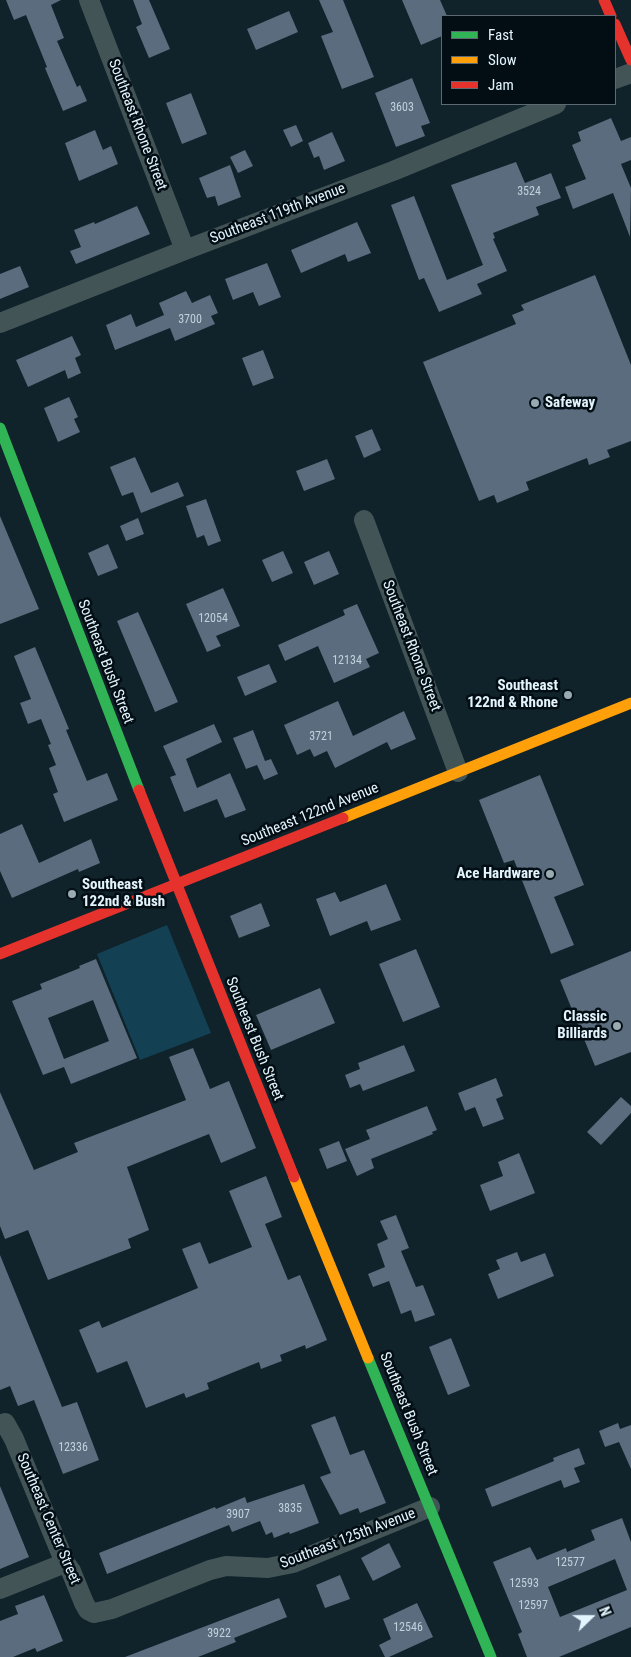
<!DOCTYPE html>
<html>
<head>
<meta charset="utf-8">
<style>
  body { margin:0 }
  #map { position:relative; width:631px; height:1657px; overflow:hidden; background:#10222a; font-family:"Roboto Condensed",sans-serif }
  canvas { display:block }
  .legend { position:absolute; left:441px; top:15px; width:175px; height:90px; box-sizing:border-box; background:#030e14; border:1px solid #5d6a71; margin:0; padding:6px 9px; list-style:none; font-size:15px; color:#e3f4fd }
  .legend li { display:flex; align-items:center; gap:10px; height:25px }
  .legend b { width:25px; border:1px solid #5d6a71 }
  .north { position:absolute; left:566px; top:1592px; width:50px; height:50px; -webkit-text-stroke:4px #030e14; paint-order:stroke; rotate:68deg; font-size:14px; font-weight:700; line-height:20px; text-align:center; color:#e3f4fd }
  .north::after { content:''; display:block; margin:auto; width:18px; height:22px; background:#e3f4fd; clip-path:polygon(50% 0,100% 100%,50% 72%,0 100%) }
</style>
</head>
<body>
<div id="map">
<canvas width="631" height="1657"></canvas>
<ul class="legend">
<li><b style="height:6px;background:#30b455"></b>Fast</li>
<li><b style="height:6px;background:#ff9f0a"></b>Slow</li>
<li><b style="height:6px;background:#e5322d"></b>Jam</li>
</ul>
<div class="north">N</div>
</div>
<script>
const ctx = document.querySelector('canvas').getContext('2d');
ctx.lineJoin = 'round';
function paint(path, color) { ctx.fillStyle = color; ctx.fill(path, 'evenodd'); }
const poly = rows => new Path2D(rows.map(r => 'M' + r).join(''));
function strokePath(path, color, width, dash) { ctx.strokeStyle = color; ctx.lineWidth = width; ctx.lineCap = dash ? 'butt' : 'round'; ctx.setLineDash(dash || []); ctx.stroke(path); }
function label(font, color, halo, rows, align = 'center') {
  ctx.font = font + ' "Roboto Condensed",sans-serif'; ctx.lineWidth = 5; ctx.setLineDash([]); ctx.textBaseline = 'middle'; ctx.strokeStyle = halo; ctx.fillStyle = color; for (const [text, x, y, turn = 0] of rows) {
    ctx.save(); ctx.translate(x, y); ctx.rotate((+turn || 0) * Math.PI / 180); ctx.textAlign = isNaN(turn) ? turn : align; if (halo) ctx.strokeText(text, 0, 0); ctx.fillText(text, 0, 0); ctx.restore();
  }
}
const green = poly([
  [167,925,211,1033,140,1060,97,954]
]);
const building = poly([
  [6,0,61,0,51,5,64,38,57,41,77,87,80,85,87,101,63,111,45,68,47,67,26,15,14,20],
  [133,0,149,0,170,49,149,58,136,27,142,24],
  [319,0,343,0,374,77,342,89,321,36,333,32],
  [402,0,440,0,447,16,442,16,442,36,421,45],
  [289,11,298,32,256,50,247,29],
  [412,78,430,123,421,126,425,136,396,147,375,93],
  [191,93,207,134,182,144,166,103],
  [611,118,621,141,631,137,631,160,621,164,631,188,630,237,613,193,573,209,565,187,586,179,572,145,581,141,578,132],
  [296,125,303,141,291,147,283,130],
  [95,130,103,150,111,146,118,164,79,181,65,143],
  [332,132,345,161,324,170,319,156,314,158,308,143],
  [245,150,253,166,238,173,230,157],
  [516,162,525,183,551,173,561,198,536,207,539,215,493,233,495,238,493,239,507,271,477,284,482,294,439,312,424,278,419,280,391,205,414,196,447,280,483,265,451,185],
  [230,165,241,197,218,206,215,196,207,198,199,178],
  [137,206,150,234,76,264,70,251,81,247,74,230,94,222,95,224],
  [357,222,371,253,348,262,345,254,301,273,291,250],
  [267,263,281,297,259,306,253,292,233,300,225,279],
  [20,266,29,287,0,299,0,274],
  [595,275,631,365,631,441,607,450,610,457,589,465,587,458,526,482,529,490,497,503,494,495,479,501,423,362,516,324,512,315,524,310,521,305],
  [186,291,192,303,210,295,218,313,211,316,215,324,175,341,170,328,115,350,106,325,131,314,136,327,164,315,159,303],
  [72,336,81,355,75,358,81,373,68,379,65,370,28,387,16,360],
  [263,350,274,378,253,386,242,358],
  [69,397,78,417,74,419,80,432,58,442,44,408],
  [372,429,381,450,364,458,355,436],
  [135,457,151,493,178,482,184,496,141,513,133,492,122,496,110,467],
  [327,459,335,479,304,491,296,471],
  [206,499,221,541,208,546,204,535,197,538,186,506],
  [0,516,39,609,0,624],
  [138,518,144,534,126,541,120,526],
  [108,544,118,568,98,576,88,553],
  [283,551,293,573,272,582,262,560],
  [329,551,339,574,314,585,304,562],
  [223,588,240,626,216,636,221,646,207,652,186,604],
  [357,604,379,653,366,659,370,667,334,683,318,646,285,661,278,645,345,615,343,610],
  [138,612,178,702,155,712,117,621],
  [35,647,69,729,66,730,87,781,107,773,118,800,64,822,53,794,58,792,49,768,56,765,48,745,51,744,41,719,28,724,20,703,31,699,14,656],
  [269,664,277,682,245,696,237,677],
  [338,701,353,736,404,711,416,739,391,750,387,742,335,768,327,751,314,757,310,749,297,755,284,725],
  [214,724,222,742,186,759,197,788,230,773,246,810,225,818,217,799,184,812,170,777,176,775,163,746],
  [253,730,265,761,271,759,278,774,264,780,257,765,246,769,233,738],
  [540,775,584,885,554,897,574,945,551,954,514,860,504,863,479,800],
  [22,824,39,863,91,839,100,863,79,872,78,869,12,898,0,871,0,834],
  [386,884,401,920,371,931,367,921,330,936,316,899,335,892,340,902],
  [261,903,270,926,239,938,230,916],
  [416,949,440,1007,403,1022,379,964],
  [631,951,631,1052,595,1066,560,980],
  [96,959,137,1058,71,1084,64,1067,43,1075,12,1001,42,989,40,984,80,968,79,966],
  [93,1000,109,1041,64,1059,48,1018],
  [320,988,335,1023,271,1050,256,1015],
  [404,1045,415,1071,363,1091,360,1084,350,1088,345,1075,360,1069,358,1063],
  [193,1048,210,1089,229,1081,256,1148,221,1163,209,1134,127,1167,149,1230,128,1239,131,1248,48,1280,28,1230,5,1239,0,1226,0,1092,34,1170,78,1152,74,1143,186,1100,169,1057],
  [496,1078,503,1096,496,1099,504,1119,483,1127,475,1107,465,1111,458,1093],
  [621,1097,631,1106,631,1113,601,1145,587,1132],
  [427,1106,437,1130,432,1132,433,1134,371,1159,374,1168,357,1176,345,1149,370,1139,366,1130],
  [339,1141,347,1161,327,1169,319,1149],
  [519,1153,535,1193,490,1211,480,1185,503,1176,498,1162],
  [266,1176,282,1217,265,1224,288,1280,300,1275,327,1340,306,1349,305,1345,280,1355,282,1361,261,1369,259,1362,207,1383,209,1389,186,1398,184,1393,146,1408,127,1361,97,1373,79,1330,99,1321,102,1328,198,1288,182,1249,200,1242,209,1264,252,1247,229,1191],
  [396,1215,409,1248,401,1251,416,1287,423,1285,435,1315,415,1322,411,1310,401,1314,389,1281,373,1287,368,1274,385,1267,377,1244,388,1239,380,1221],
  [517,1252,521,1262,545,1253,554,1276,498,1299,488,1274,500,1269,496,1260],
  [0,1255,62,1407,77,1402,99,1460,63,1474,34,1400,18,1406,10,1386,0,1390],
  [451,1338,470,1386,448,1395,429,1347],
  [335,1416,350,1455,364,1450,386,1503,360,1513,358,1508,340,1515,320,1477,331,1473,311,1425],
  [618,1423,620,1429,631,1425,631,1469,619,1442,605,1447,599,1431],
  [579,1448,585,1464,574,1468,580,1482,564,1488,561,1480,492,1507,485,1489,554,1461,553,1458],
  [304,1484,319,1523,290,1534,289,1532,274,1538,272,1532,266,1535,260,1521,232,1532,229,1525,107,1574,99,1553,215,1507,216,1509,245,1497,247,1503],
  [0,1486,29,1557,0,1569],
  [622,1518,631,1542,631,1627,559,1657,527,1657,518,1634,522,1632,493,1562,530,1547,537,1560,566,1548,567,1552,595,1540,591,1530],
  [615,1559,627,1590,560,1617,548,1587],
  [389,1543,401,1567,373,1581,361,1558],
  [340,1575,350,1599,325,1608,316,1585],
  [44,1595,63,1641,37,1652,35,1648,13,1657,0,1657,0,1621,18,1614,15,1606],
  [279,1598,287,1617,234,1638,236,1642,198,1657,125,1657],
  [417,1603,433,1637,389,1657,385,1657,379,1645,391,1639,383,1619]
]);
const street = poly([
  [89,0,185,250],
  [615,79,631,73],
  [0,323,185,250,393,171,556,104],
  [364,520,458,772],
  [0,1425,5,1423,14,1439,65,1563,71,1571,84,1603,88,1610,94,1613,112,1609,210,1570,226,1566,268,1568,293,1563,430,1507],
  [0,1589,65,1563]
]);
const fast = poly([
  [0,428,139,790],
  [368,1358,491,1657]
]);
const slow = poly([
  [343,818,631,703],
  [294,1177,368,1358]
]);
const jam = poly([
  [604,0,611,16],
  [615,24,631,60],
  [139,790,294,1177],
  [0,954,343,818]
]);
const markers = [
  [535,403,5,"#99aab3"],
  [568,695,5,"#99aab3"],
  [550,874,5,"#99aab3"],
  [72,894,5,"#99aab3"],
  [617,1026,5,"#99aab3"]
];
const numberNames = [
  ["3603",402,108],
  ["3524",529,192],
  ["3700",190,320],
  ["12054",213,619],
  ["12134",347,661],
  ["3721",321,737],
  ["12336",73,1448],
  ["3835",290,1509],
  ["3907",238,1515],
  ["12577",570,1563],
  ["12593",524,1584],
  ["12597",533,1606],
  ["12546",408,1628],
  ["3922",219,1634]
];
const streetNames = [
  ["Southeast Rhone Street",137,125,69],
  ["Southeast 119th Avenue",278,214,-21],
  ["Southeast Rhone Street",411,646,69],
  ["Southeast Bush Street",105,662,69],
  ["Southeast 122nd Avenue",310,815,-22],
  ["Southeast Bush Street",254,1039,68],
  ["Southeast Bush Street",408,1414,68],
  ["Southeast Center Street",48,1519,67],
  ["Southeast 125th Avenue",348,1539,-21]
];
const poiNames = [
  ["Safeway",545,403,"left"],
  ["Southeast",558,686],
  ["122nd & Rhone",558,703],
  ["Ace Hardware",540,874],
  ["Southeast",82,885,"left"],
  ["122nd & Bush",82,902,"left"],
  ["Classic",607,1017],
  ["Billiards",607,1034]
];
paint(green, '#134053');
paint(building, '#5a6c7e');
strokePath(street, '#425456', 20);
strokePath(fast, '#30b455', 11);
strokePath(slow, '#ff9f0a', 11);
strokePath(jam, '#e5322d', 11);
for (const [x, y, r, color] of markers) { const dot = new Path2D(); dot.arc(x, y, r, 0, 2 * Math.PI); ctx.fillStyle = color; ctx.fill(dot); strokePath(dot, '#030e14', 2); }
label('12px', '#c1d2dd', null, numberNames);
label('15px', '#e3f4fd', '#030e14', streetNames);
label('bold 15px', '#e3f4fd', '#030e14', poiNames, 'right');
</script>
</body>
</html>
